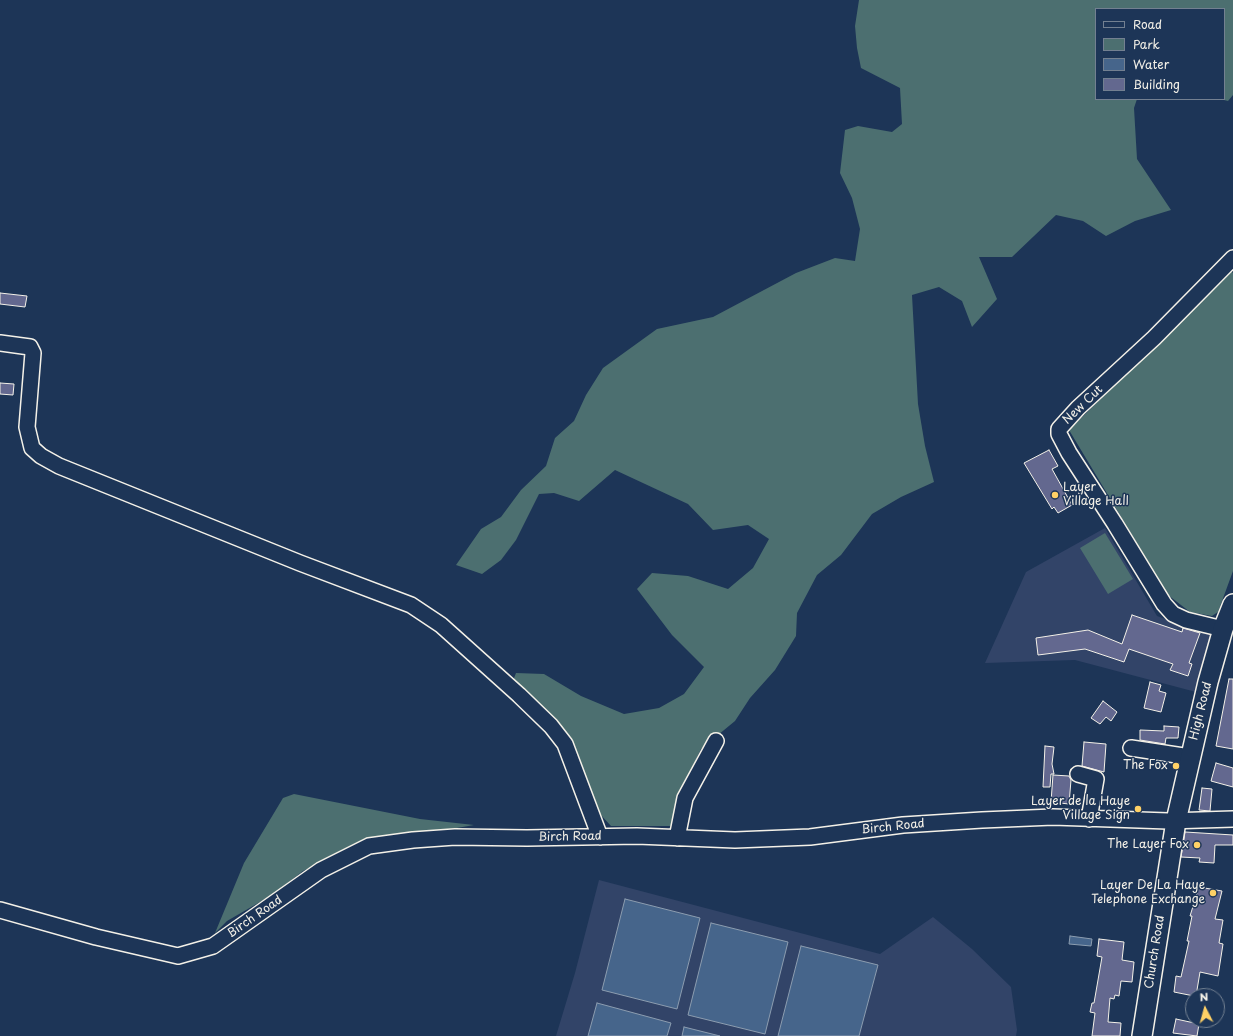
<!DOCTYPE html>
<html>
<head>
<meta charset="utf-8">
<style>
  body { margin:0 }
  #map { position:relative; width:1233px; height:1036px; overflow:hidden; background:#1d3557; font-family:"Playpen Sans",sans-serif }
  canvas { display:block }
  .legend { position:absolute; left:1095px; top:8px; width:130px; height:92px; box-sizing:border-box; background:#1d3557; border:1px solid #738091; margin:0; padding:5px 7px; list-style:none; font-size:12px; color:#f4f1e8 }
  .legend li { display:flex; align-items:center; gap:8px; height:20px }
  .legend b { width:20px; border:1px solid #738091 }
  .north { position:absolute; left:1185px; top:988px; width:40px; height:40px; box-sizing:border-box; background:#1d3557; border:1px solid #738091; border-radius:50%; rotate:354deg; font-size:11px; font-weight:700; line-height:16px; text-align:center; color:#f4f1e8 }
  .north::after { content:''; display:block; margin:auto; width:14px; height:18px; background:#ffd166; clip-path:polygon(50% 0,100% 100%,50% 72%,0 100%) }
</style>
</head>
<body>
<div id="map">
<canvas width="1233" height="1036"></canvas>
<ul class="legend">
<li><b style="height:5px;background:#1d3557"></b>Road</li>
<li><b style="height:11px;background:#4c6f70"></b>Park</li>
<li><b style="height:11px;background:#46658b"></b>Water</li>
<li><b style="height:11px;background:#63688f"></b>Building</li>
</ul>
<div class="north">N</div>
</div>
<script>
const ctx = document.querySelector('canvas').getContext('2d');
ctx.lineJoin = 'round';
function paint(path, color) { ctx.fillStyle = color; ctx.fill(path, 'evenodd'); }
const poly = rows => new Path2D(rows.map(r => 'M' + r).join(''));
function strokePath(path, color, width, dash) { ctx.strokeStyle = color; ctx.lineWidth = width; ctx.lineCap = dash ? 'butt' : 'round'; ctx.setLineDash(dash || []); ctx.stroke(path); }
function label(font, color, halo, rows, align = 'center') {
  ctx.font = font + ' "Playpen Sans",sans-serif'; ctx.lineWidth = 3; ctx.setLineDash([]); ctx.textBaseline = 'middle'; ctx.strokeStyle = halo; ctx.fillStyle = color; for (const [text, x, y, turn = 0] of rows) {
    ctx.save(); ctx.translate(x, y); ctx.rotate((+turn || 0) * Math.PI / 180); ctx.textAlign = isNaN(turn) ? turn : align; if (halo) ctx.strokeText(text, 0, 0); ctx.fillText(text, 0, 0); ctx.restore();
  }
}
const built = poly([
  [1105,528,1157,616,1213,636,1196,692,1075,660,985,663,1026,572],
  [599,880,880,954,933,917,972,949,1011,987,1017,1030,1016,1036,556,1036,575,973]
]);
const green = poly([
  [859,0,1233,0,1233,95,1228,101,1220,99,1224,99,1224,9,1096,9,1096,99,1137,99,1134,108,1137,159,1171,210,1135,221,1106,236,1083,221,1056,215,1012,257,979,257,997,299,972,327,962,301,939,287,912,295,918,404,925,446,934,482,901,497,872,514,841,555,817,575,797,613,796,636,775,670,750,698,735,721,701,749,678,796,678,826,611,826,588,801,572,754,508,694,516,673,544,674,581,696,624,714,659,708,684,694,704,667,672,635,637,589,652,573,688,576,728,589,753,568,769,539,748,525,713,530,688,504,615,470,579,501,554,493,539,494,516,540,501,560,482,574,456,565,481,529,501,517,521,490,546,466,555,438,574,421,586,395,603,368,657,329,713,317,796,273,835,258,855,261,860,229,852,198,840,173,845,130,858,126,892,132,902,124,900,88,861,68,857,48,855,26],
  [1231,271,1233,273,1233,571,1218,612,1212,616,1190,612,1168,595,1069,430],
  [1105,533,1133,579,1108,594,1080,548],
  [294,794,420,819,474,825,353,846,303,871,272,895,227,921,215,933,244,863,283,798]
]);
const water = poly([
  [625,899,700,918,677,1009,602,990,625,899],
  [711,923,788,942,765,1034,688,1015,711,923],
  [1070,936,1092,939,1091,946,1069,944,1070,936],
  [801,946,878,965,859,1036,778,1036,801,946],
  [597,1003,671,1023,667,1036,588,1036,597,1003],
  [684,1027,720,1036,682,1036,684,1027]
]);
const building = poly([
  [0,293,27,296,25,307,0,304,0,293],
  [0,383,14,384,13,395,0,394,0,383],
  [1049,450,1058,466,1052,469,1072,505,1058,513,1054,507,1052,509,1024,463,1049,450],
  [1132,615,1182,632,1183,628,1200,633,1189,663,1192,664,1188,676,1170,670,1173,664,1129,649,1124,662,1085,649,1038,655,1036,638,1088,630,1122,644,1132,615],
  [1229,679,1233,679,1233,749,1216,746,1229,679],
  [1150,682,1161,685,1159,691,1166,693,1161,712,1144,708,1150,682],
  [1103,701,1117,712,1111,721,1106,717,1100,724,1091,718,1103,701],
  [1164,726,1179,727,1178,738,1166,738,1165,744,1140,740,1140,730,1164,731,1164,726],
  [1084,742,1106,744,1104,772,1082,766,1084,742],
  [1045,746,1054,747,1052,764,1054,774,1051,774,1050,787,1043,787,1045,746],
  [1216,763,1233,768,1233,787,1211,781,1216,763],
  [1053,775,1069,776,1071,780,1069,804,1051,802,1053,775],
  [1202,788,1212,789,1210,811,1199,810,1202,788],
  [1185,832,1233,835,1233,845,1215,845,1214,863,1199,862,1200,858,1181,857,1185,832],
  [1199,887,1222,891,1215,919,1223,920,1219,943,1223,944,1218,976,1200,972,1196,996,1194,996,1174,992,1176,976,1181,977,1189,941,1187,941,1192,916,1190,916,1199,887],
  [1099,939,1124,942,1122,960,1134,962,1132,982,1121,981,1119,996,1115,995,1114,999,1110,998,1108,1022,1121,1023,1120,1036,1092,1036,1095,1013,1090,1012,1092,1003,1094,1003,1102,957,1097,956,1099,939],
  [1176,1019,1199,1024,1197,1036,1173,1033,1176,1019]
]);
const minor = poly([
  [0,343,30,347,33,353,27,427,32,448,41,456,59,466,300,563,411,605,441,625,519,695,551,726,565,744,600,837],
  [1223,629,1186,620,1173,614,1164,604,1115,524,1069,453,1059,434,1059,429,1078,408,1154,338,1233,258],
  [1131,748,1190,757],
  [1078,774,1096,779,1089,819],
  [677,838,685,798,716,741],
  [0,910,96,937,178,956,213,946,321,870,369,846,413,840,455,837,527,838,637,836,735,840,810,837,903,825,982,820,1053,817,1168,821,1233,819]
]);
const major = poly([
  [1142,1036,1176,821,1208,682,1223,629,1233,604]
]);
const markers = [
  [1055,495,4,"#ffd166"],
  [1176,766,4,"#ffd166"],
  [1138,809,4,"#ffd166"],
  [1197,845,4,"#ffd166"],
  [1213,893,4,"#ffd166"]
];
const streetNames = [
  ["New Cut",1083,405,-44],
  ["High Road",1201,711,-76],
  ["Birch Road",893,827,-6],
  ["Birch Road",570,837,-1],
  ["Birch Road",255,917,-35],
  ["Church Road",1155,952,-81]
];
const poiNames = [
  ["Layer",1063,488,"left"],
  ["Village Hall",1063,502,"left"],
  ["The Fox",1168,766],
  ["Layer de la Haye",1130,802],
  ["Village Sign",1130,816],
  ["The Layer Fox",1189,845],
  ["Layer De La Haye",1205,886],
  ["Telephone Exchange",1205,900]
];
paint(built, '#324468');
paint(green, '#4c6f70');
paint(water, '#46658b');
strokePath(water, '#8c9db0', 1);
paint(building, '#63688f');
strokePath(building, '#f4f1e8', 1);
strokePath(minor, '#f4f1e8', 18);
strokePath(major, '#f4f1e8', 22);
strokePath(minor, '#1d3557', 15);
strokePath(major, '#1d3557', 19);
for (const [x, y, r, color] of markers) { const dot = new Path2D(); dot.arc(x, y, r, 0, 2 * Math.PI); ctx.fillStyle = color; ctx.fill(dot); strokePath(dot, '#1d3557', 1.5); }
label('12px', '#f4f1e8', '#1d3557', streetNames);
label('12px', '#f4f1e8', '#1d3557', poiNames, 'right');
</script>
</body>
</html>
